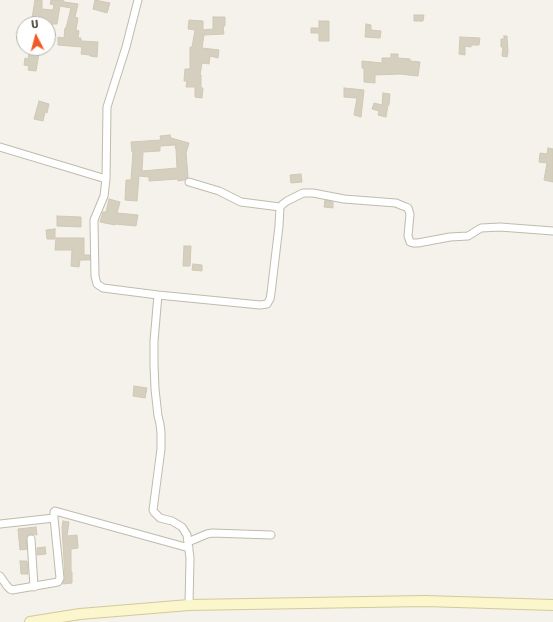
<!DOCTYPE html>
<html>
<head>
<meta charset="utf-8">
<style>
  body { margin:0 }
  #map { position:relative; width:553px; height:622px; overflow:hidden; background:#f4f2ea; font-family:"Fira Sans",sans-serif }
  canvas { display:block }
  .north { position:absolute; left:16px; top:16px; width:40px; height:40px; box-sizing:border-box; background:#fff; border:1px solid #b6b4af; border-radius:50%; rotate:354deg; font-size:11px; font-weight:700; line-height:16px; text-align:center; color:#484438 }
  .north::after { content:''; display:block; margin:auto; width:14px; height:18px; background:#f05a25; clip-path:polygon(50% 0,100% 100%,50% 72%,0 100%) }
</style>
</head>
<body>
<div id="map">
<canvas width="553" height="622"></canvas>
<div class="north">U</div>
</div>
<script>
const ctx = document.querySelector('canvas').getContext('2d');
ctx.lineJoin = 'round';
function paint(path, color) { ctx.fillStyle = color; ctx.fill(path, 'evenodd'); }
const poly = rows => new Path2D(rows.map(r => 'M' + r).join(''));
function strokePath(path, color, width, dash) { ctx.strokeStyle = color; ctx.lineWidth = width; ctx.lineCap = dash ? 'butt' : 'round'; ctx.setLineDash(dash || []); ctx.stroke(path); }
const building = poly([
  [35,0,42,0,42,9,53,10,54,5,50,4,51,0,60,0,64,1,64,2,78,4,75,17,78,18,76,30,79,31,78,38,81,38,81,41,98,42,97,57,90,56,90,55,81,54,82,47,58,45,58,37,64,38,65,28,66,28,71,8,60,6,57,24,35,24,35,18,32,18,35,0],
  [95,0,110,3,107,13,93,9,95,0],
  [414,15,424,15,423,21,414,21,414,15],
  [213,17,225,17,225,26,223,26,224,34,204,35,202,48,219,50,218,58,210,56,209,64,202,63,200,75,201,75,201,88,203,88,202,98,195,97,195,87,186,87,187,81,184,81,185,69,190,69,190,47,192,47,195,30,188,29,189,20,203,21,203,30,213,29,213,17],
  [319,21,329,21,329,41,319,41,319,33,311,33,311,28,319,28,319,21],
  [366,24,371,25,371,30,381,31,380,38,365,37,366,24],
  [504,36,507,36,508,52,507,57,502,56,503,47,501,47,501,39,504,39,504,36],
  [460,37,480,38,479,45,471,45,471,47,465,46,465,55,459,54,460,37],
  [30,48,39,48,38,53,39,53,36,71,28,70,29,66,24,65,25,58,28,59,30,48],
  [391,54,398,54,398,58,410,59,410,61,420,62,418,76,400,74,375,75,375,83,364,82,364,68,362,68,362,61,382,63,382,58,391,58,391,54],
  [344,88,364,90,361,117,354,115,357,98,344,97,344,88],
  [383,93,390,94,389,105,388,105,386,117,378,115,379,111,372,109,374,103,382,105,383,93],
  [39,101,49,104,47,113,45,112,43,121,34,119,39,101],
  [170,135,171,138,189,143,186,153,188,177,184,180,178,181,178,179,149,181,149,177,139,176,137,201,125,200,126,180,131,180,133,152,132,152,131,142,161,140,160,136,170,135],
  [176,145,175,148,176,149,177,168,142,171,143,152,160,151,160,146,176,145],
  [548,148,553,149,553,182,544,180,547,163,539,162,540,153,547,154,548,148],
  [301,174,302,182,291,183,290,175,301,174],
  [109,199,120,202,117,213,138,215,136,226,115,224,115,225,100,222,103,212,106,212,109,199],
  [325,200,333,202,333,208,324,207,325,200],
  [57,216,81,217,81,227,57,226,57,216],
  [55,229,55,239,47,239,46,230,55,229],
  [56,238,84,238,84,255,90,255,90,260,80,260,79,267,71,266,72,250,55,250,56,238],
  [184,246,191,246,190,266,183,266,184,246],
  [193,264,202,265,202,271,192,270,193,264],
  [134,386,147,388,145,398,133,396,134,386],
  [63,521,69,522,67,536,77,535,78,548,71,549,71,572,72,572,72,583,63,584,65,578,62,527,63,521],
  [36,527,37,535,30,534,26,537,27,549,20,550,18,529,36,527],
  [45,547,46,554,37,555,37,548,45,547],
  [20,561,27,561,28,574,21,574,20,561]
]);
const street = poly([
  [138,0,126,47,107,107,106,179,104,196,94,220,94,224,95,276,97,284,103,288,158,295,154,341,154,364,155,389,158,416,160,424,161,433,161,449,153,510,154,512,160,518,172,521,182,527,187,535,190,558,189,605],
  [0,147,106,179],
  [189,182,219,191,241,202,280,207],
  [158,295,260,305,267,304,270,299,271,293,279,226,280,207,283,204,287,201,303,193,313,193,344,199,396,203,403,206,406,207,408,208,410,214,408,236,410,242,413,243,418,243,450,237,468,236,481,228,500,227,553,231],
  [0,524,54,518],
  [31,539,34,587],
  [188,542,207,534,212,533,271,535],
  [0,576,7,586,10,589,12,590,58,582,60,578,54,518,54,512,55,511,189,548]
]);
const secondary = poly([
  [30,622,80,614,189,605,425,601,553,605]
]);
paint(building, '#d5cfc0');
strokePath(building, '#d0c8b3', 1);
strokePath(street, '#bfbbad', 9);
strokePath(secondary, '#d2c99c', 12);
strokePath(street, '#fff', 7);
strokePath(secondary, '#fcf6cc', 10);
</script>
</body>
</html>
